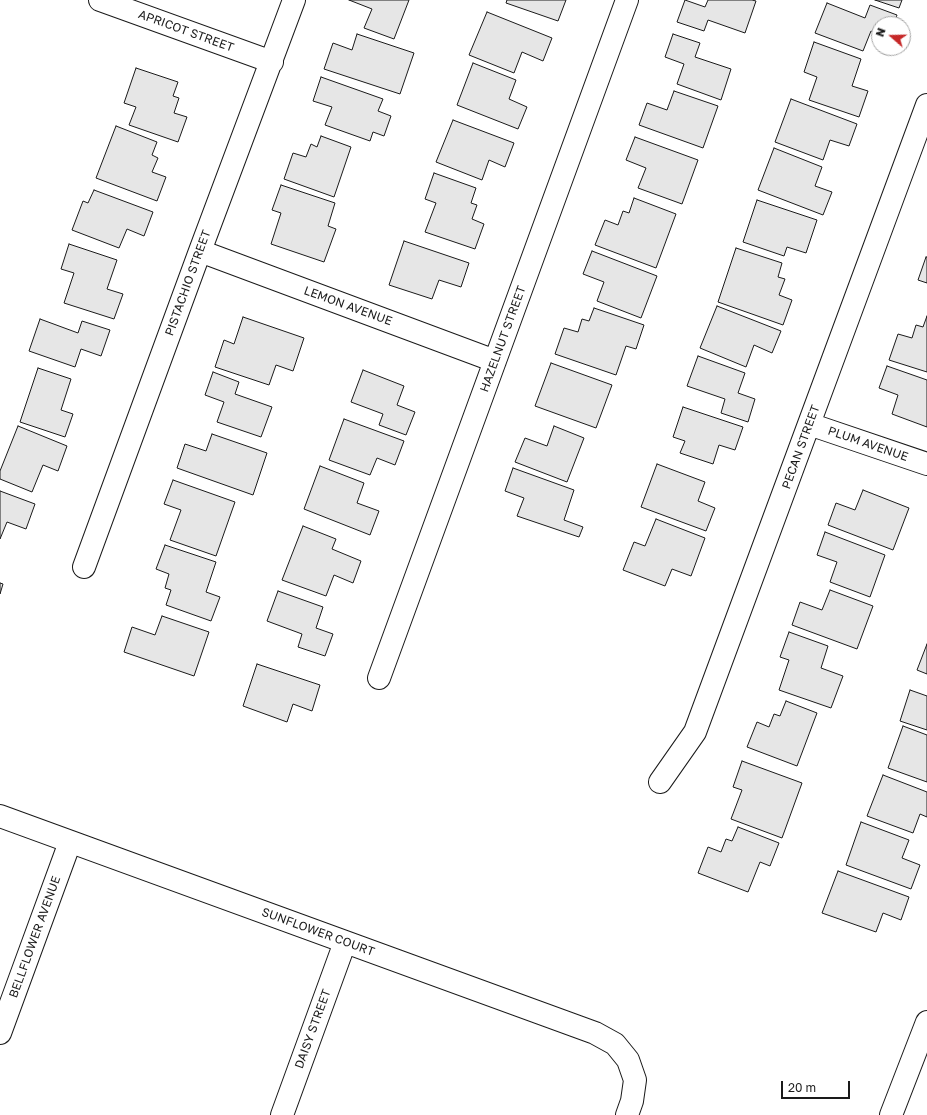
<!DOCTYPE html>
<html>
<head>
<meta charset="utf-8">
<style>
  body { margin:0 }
  #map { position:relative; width:927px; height:1115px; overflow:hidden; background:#fff; font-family:"Golos Text",sans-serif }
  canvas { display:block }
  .north { position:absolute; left:871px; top:16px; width:40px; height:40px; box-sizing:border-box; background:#fff; border:1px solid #a3a3a3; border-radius:50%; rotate:290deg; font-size:11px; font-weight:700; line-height:16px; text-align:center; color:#1a1a1a }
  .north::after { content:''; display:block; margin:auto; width:14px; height:18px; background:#c62828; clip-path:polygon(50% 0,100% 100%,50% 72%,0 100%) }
  .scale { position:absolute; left:781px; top:1081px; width:69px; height:18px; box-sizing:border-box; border:2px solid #1a1a1a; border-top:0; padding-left:5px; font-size:12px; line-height:14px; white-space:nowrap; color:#1a1a1a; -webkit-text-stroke:3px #fff; paint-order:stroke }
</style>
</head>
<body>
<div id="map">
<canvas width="927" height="1115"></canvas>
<div class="north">N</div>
<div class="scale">20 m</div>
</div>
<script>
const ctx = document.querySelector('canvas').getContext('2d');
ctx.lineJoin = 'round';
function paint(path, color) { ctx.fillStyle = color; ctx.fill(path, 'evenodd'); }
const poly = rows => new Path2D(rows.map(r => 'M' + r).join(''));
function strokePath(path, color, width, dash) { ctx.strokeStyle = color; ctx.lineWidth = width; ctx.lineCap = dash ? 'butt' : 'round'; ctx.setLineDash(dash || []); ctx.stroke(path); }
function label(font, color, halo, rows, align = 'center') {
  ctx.font = font + ' "Golos Text",sans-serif'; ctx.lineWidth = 3; ctx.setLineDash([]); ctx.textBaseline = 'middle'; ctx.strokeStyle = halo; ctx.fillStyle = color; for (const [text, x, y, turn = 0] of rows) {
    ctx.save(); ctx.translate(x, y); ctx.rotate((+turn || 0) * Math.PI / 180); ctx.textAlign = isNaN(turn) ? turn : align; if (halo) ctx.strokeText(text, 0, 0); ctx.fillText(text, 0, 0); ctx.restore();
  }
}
const building = poly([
  [349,0,409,0,394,39,364,28,372,9,349,0],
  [507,0,566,0,558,21,506,3,507,0],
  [685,0,705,7,708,0,752,0,756,1,745,33,708,20,704,31,677,22,685,0],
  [875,0,902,0,899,8,875,0],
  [827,3,865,18,870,5,897,15,894,24,879,24,879,35,871,31,863,51,815,33,827,3],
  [487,12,552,38,543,61,522,52,514,73,469,55,487,12],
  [357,34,414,53,400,94,324,69,333,43,352,50,357,34],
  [673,34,700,43,695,57,731,69,721,100,677,84,684,64,665,57,673,34],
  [814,42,861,59,852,86,868,91,859,117,809,100,817,77,804,72,814,42],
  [473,63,516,80,509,99,527,107,518,129,457,105,473,63],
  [136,68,178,82,173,96,179,98,174,113,187,117,178,142,129,125,136,107,124,103,136,68],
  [321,77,383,99,378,111,391,116,384,136,373,132,370,141,325,125,332,107,313,101,321,77],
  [674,91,718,106,703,148,639,125,647,103,667,110,674,91],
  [791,99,857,124,849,146,830,140,823,160,775,142,791,99],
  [453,120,514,143,505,167,489,160,482,180,436,162,453,120],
  [116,126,157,142,152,155,158,158,152,172,166,177,157,201,96,178,116,126],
  [321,136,351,147,334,197,284,179,293,153,306,157,311,144,317,147,321,136],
  [635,137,698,160,682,204,638,188,646,168,626,160,635,137],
  [774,148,822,167,815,186,832,192,823,215,758,190,774,148],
  [434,173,476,188,471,203,477,205,472,219,484,224,475,249,425,232,436,203,425,199,434,173],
  [281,185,335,203,328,226,336,229,324,262,271,244,281,213,272,210,281,185],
  [94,190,153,212,144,236,127,229,119,248,72,230,83,201,88,203,94,190],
  [634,198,676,214,656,268,595,245,605,220,618,225,623,211,629,213,634,198],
  [757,200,817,220,806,253,787,247,784,256,743,242,757,200],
  [404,241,469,263,461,287,439,280,432,299,389,285,404,241],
  [69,244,117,260,107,289,123,294,114,319,64,303,74,273,61,269,69,244],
  [736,248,782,263,778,277,785,279,779,295,792,300,783,325,718,302,736,248],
  [592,251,657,276,641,318,597,301,604,282,583,274,592,251],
  [926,257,927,257,927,283,918,280,926,257],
  [717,306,781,331,772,353,754,345,746,367,700,348,717,306],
  [594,308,644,325,636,349,626,346,616,375,555,354,564,328,578,332,582,319,589,321,594,308],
  [927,316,927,372,889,360,898,334,912,338,916,325,923,327,927,316],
  [243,317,304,338,293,371,276,365,269,385,215,367,224,340,234,344,243,317],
  [40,319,78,333,82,321,110,330,101,356,81,349,75,367,29,351,40,319],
  [698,356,745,373,738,393,755,399,748,422,721,413,725,399,687,386,698,356],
  [551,363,612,385,596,428,535,406,551,363],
  [887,366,927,380,927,427,892,414,898,395,879,388,887,366],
  [38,368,71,379,61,410,73,414,65,437,20,422,38,368],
  [363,370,404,386,397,405,415,412,406,435,379,425,383,414,351,402,363,370],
  [213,372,239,382,235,394,272,407,261,437,217,422,224,402,205,395,213,372],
  [683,407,743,427,735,450,719,445,713,464,680,453,685,441,673,437,683,407],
  [344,419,404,441,395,465,377,458,370,475,329,460,344,419],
  [18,426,67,446,58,471,43,465,32,492,0,479,0,471,18,426],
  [554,426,584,438,567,482,515,462,525,438,547,446,554,426],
  [212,434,267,453,253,495,177,468,185,444,206,451,212,434],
  [657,464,705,482,698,501,715,508,706,531,641,507,657,464],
  [320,466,364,483,357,503,379,511,370,535,304,509,320,466],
  [513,468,574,490,564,520,583,527,579,537,517,516,524,498,505,491,513,468],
  [173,480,235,502,216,556,170,540,181,510,164,504,173,480],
  [863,490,909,508,893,550,828,525,836,503,855,510,863,490],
  [0,491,35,504,26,529,7,522,0,539,0,491],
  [656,519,705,538,691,576,672,569,665,586,623,570,634,542,645,546,656,519],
  [303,526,336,539,332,549,361,561,353,583,334,575,326,596,282,580,303,526],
  [825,532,885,555,870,597,830,582,837,562,817,555,825,532],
  [165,545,216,562,206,592,220,597,211,621,166,605,171,590,165,588,169,574,156,569,165,545],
  [0,583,3,584,0,594,0,583],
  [830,590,873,606,857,649,792,625,800,602,822,610,830,590],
  [278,591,323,607,316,628,333,634,325,656,298,647,302,634,267,621,278,591],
  [162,616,209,632,194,676,124,652,132,627,155,635,162,616],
  [789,632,828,646,821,668,843,676,831,708,779,690,789,660,780,657,789,632],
  [927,644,927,674,917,670,927,644],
  [257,664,320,685,312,711,293,704,287,722,243,706,257,664],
  [910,690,927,696,927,730,900,721,910,690],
  [786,701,817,713,797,766,747,747,757,722,769,727,774,714,780,716,786,701],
  [903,726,927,735,927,782,888,768,903,726],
  [742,761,802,783,782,838,731,819,742,790,733,787,742,761],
  [883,775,927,792,927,817,920,814,913,833,867,816,883,775],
  [861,822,909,840,902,858,920,865,911,889,846,865,861,822],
  [738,827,779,843,770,866,760,862,748,892,698,873,708,847,721,852,726,839,732,841,738,827],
  [838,871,909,897,901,920,883,913,876,932,822,913,838,871]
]);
const minor = poly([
  [100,0,272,62],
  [200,251,495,361],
  [809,424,927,464],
  [84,567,200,251,294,0],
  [379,678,627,0],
  [660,782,695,732,927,105],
  [0,816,595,1033,615,1044,628,1060,635,1080,632,1101,627,1115],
  [0,1033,70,842],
  [282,1115,345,942],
  [891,1115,927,1022]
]);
const streetNames = [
  ["APRICOT STREET",186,31,20],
  ["PISTACHIO STREET",188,283,-70],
  ["LEMON AVENUE",348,306,20],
  ["HAZELNUT STREET",503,339,-70],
  ["PLUM AVENUE",868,444,19],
  ["PECAN STREET",801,447,-70],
  ["SUNFLOWER COURT",318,932,20],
  ["BELLFLOWER AVENUE",35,937,-70],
  ["DAISY STREET",313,1029,-70]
];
paint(building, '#e6e6e6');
strokePath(building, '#1a1a1a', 1);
strokePath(minor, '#1a1a1a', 24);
strokePath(minor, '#fff', 22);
label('12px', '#1a1a1a', '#fff', streetNames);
</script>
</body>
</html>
